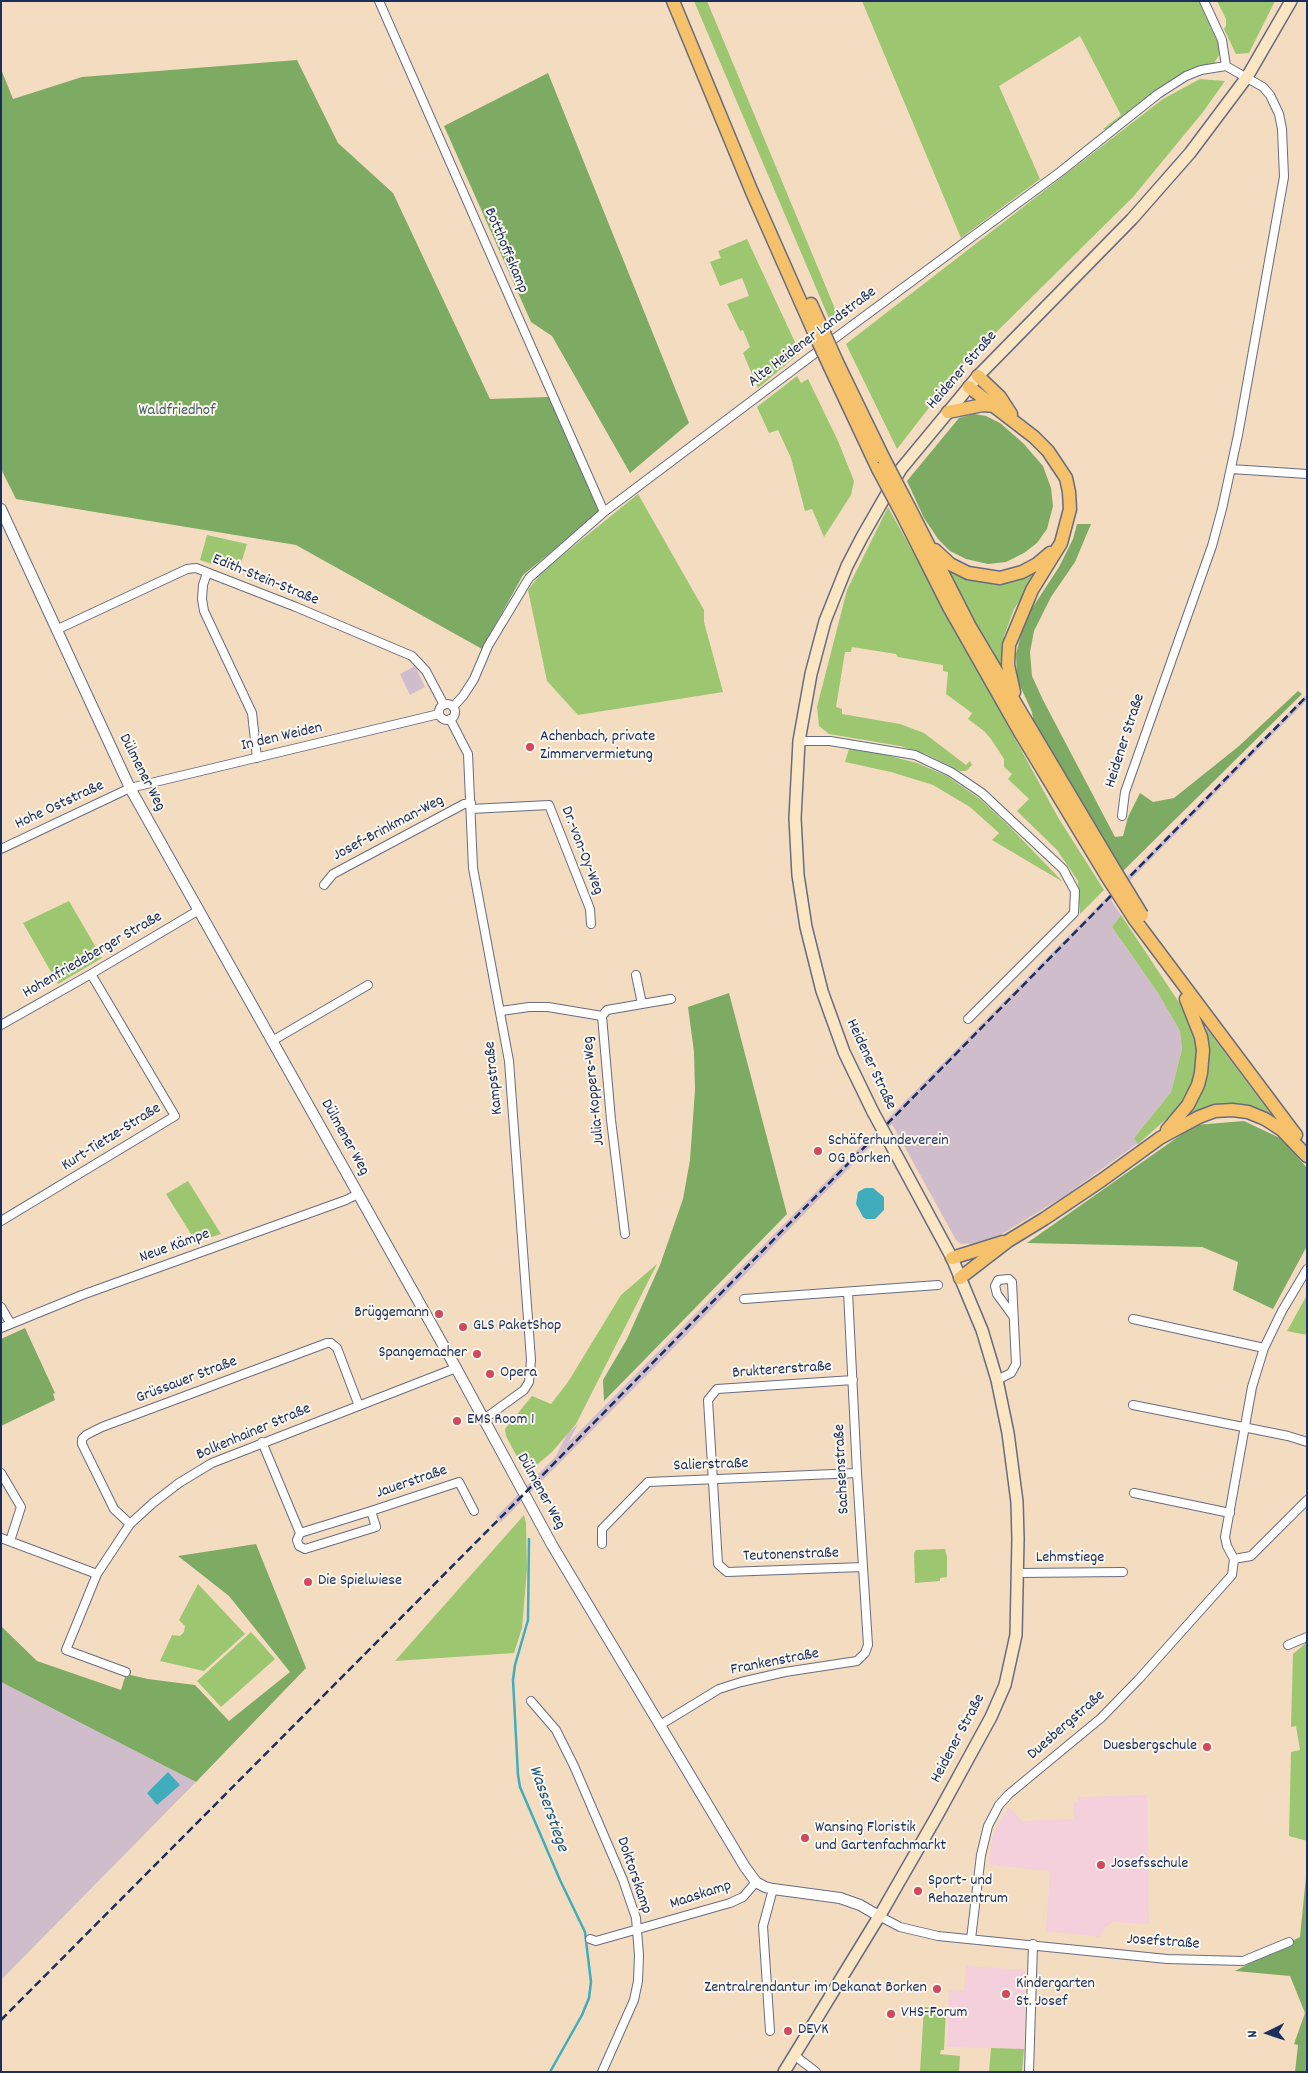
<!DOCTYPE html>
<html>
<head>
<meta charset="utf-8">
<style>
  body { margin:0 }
  #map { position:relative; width:1308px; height:2073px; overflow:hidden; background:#f4dcc0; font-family:Dekko,sans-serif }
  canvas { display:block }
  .frame { position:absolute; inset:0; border:2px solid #1b2f5e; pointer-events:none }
  .north { position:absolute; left:1243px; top:2008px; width:50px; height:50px; -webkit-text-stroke:4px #fbf7ec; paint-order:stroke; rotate:266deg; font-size:14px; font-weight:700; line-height:20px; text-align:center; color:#1b2f5e }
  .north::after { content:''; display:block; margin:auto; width:18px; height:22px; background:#1b2f5e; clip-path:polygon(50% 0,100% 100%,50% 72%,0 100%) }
</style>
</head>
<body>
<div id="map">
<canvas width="1308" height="2073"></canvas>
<div class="frame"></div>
<div class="north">N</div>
</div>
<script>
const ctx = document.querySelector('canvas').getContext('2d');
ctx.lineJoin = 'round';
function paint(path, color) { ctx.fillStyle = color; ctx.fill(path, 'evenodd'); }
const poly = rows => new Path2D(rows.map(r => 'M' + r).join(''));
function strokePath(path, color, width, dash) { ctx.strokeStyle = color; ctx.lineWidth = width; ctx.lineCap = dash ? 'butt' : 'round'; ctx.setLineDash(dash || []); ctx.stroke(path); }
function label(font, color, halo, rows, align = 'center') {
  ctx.font = font + ' Dekko,sans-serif'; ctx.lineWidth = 4; ctx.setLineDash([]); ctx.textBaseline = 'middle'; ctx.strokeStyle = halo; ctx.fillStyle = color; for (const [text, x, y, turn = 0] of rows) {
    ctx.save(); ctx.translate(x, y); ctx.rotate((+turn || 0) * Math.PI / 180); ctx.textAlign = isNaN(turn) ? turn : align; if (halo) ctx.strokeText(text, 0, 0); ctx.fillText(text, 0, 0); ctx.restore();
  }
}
const built = poly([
  [1147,1795,1149,1924,1113,1922,1105,1927,1100,1937,1046,1931,1050,1871,989,1865,992,1838,999,1822,1009,1807,1022,1821,1073,1819,1074,1803,1078,1802,1078,1797],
  [966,1966,1025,1970,1024,2049,947,2047,949,1990,964,1991]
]);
const industrial = poly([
  [415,666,425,687,410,695,400,674],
  [1307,694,1307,700,1111,900,1121,915,1112,927,1158,993,1180,1031,1182,1049,1171,1092,1134,1138,1138,1143,1063,1197,995,1238,980,1243,961,1244,956,1240,892,1124,655,1367,500,1523,496,1517,556,1456,567,1434,578,1424,568,1443],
  [1,1682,196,1782,1,1980]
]);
const green = poly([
  [694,1,707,1,838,316,831,323],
  [862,1,1199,1,1217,39,1219,38,1221,52,1214,63,1199,66,1176,77,1107,130,1103,129,1121,115,1080,36,999,86,1040,179,961,238],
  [1217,1,1275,1,1249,53,1236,54,1224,29,1226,26,1226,19],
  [1200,79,1225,81,1203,112,1133,197,959,369,897,449,846,344,1163,99],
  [747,239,800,353,758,388,743,353,750,347,743,330,740,331,727,304,749,296,746,288,742,278,720,286,710,262,721,258,718,251],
  [797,376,801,383,808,379,838,441,854,481,851,495,824,537,812,509,805,511,791,458,778,430,769,433,757,407],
  [638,494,704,610,704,622,723,692,578,715,547,681,528,590,542,572],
  [888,507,1059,819,1104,890,1080,914,1078,881,1057,850,1017,811,1029,799,1008,779,1012,774,1004,767,1004,759,991,739,984,731,968,719,972,713,946,694,948,672,943,671,943,665,898,657,896,654,852,647,851,652,845,652,836,707,842,709,842,714,900,724,924,733,966,765,970,761,972,765,966,771,960,771,926,754,900,746,829,734,819,726,817,707,847,590],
  [207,535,247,544,238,573,200,560],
  [1042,567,1014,609,1004,636,1002,674,948,574,952,572,972,581,1005,582],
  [849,749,882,754,917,763,947,776,980,799,1008,825,1063,882,992,840,999,833,970,807,933,785,891,772,845,762],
  [69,901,102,958,58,984,23,923],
  [1121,915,1188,1016,1196,1046,1195,1075,1181,1106,1138,1144,1134,1138,1171,1092,1182,1049,1180,1031,1158,993,1112,927],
  [1207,1029,1270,1113,1189,1115,1204,1030],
  [188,1181,221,1234,196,1242,166,1194],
  [657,1264,576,1424,552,1452,526,1474,506,1436,505,1429,532,1396,551,1404,568,1382,621,1295],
  [1307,1295,1307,1335,1287,1331],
  [524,1515,526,1523,527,1569,522,1628,514,1653,395,1661],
  [945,1549,947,1557,947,1577,940,1578,940,1581,915,1583,914,1553,916,1550],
  [198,1584,245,1634,204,1671,160,1661,172,1635,180,1636,184,1632,185,1626,179,1620],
  [251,1632,275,1659,221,1707,197,1681],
  [1307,1642,1307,1841,1289,1836,1291,1752,1300,1750,1296,1726,1291,1727,1293,1654],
  [924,2007,946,2008,944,2050,941,2050,940,2054,960,2056,959,2072,920,2072],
  [991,2048,1024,2049,1022,2072,989,2072]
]);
const forest = poly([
  [297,60,338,143,393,193,490,399,549,397,600,512,523,575,482,649,296,545,16,499,1,469,1,69,13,99,82,77],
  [548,73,689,423,630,473,552,336,531,322,444,126],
  [974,414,986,416,1000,423,1023,443,1043,466,1051,488,1053,506,1047,529,1037,543,1024,553,1006,562,988,564,966,559,950,551,938,539,924,518,907,481,959,418],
  [1077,524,1091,524,1075,562,1051,597,1034,631,1030,652,1032,676,1043,700,1115,837,1123,836,1128,817,1140,793,1153,802,1174,798,1239,746,1298,691,1302,694,1123,871,1034,724,1032,712,1017,679,1016,654,1025,619,1059,567,1073,539],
  [729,993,787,1214,604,1401,603,1380,627,1339,660,1265,683,1199,690,1160,695,1090,694,1052,688,1007],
  [1244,1121,1282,1139,1307,1168,1307,1246,1273,1309,1233,1290,1238,1262,1202,1247,1027,1243,1195,1125],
  [25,1328,55,1393,53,1394,55,1400,1,1426,1,1339],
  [256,1544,306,1668,196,1782,1,1682,1,1626,37,1661,121,1690,126,1674,148,1679,195,1685,229,1721,290,1672,229,1596,178,1556],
  [1307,1867,1307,2072,1295,2072,1298,2045,1294,2044,1305,2013,1290,1976,1235,1971,1300,1937]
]);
const water = poly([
  [865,1188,873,1188,884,1197,884,1210,875,1219,866,1219,863,1217,856,1204,858,1192],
  [168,1772,180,1785,157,1805,147,1793]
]);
const stream = poly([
  [529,1539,528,1620,515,1665,513,1680,518,1775,520,1787,560,1880,585,1932,591,1982,589,1998,582,2015,550,2072]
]);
const minor = poly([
  [379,1,604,512],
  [1204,1,1222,40,1226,66],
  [1231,469,1307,474],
  [207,573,203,585,202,599,204,611,252,713,257,758],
  [56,630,187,569,196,568,296,607,412,656,426,671,444,705],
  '439 712a8 8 0 1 1 16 0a8 8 0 1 1-16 0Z',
  [453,707,463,696,474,679,488,646,529,578,604,512,854,324,1060,172,1158,94,1186,76,1201,70,1226,66,1263,87,1270,95,1279,114,1282,129,1284,177,1238,435,1222,509,1212,546,1125,792,1122,816],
  [450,719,468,754,473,868,509,1061,531,1360,529,1382,524,1390,484,1419],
  [799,741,830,741,915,755,951,772,982,793,1063,869,1075,891,1074,913,968,1019],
  [471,809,549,805,590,909,591,924],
  [1,849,130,788,439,714],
  [324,885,333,874,464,804,471,803],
  [636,975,642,1004],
  [501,1011,529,1007,548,1007,602,1016,611,1120,625,1234],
  [602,1016,607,1010,671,999],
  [1,1025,91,974,199,910],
  [272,1041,368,985],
  [1,1221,175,1116,91,974],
  [744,1299,938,1285],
  [1,1307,11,1324],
  [1133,1319,1264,1348],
  [1,1328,82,1295,346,1200,358,1194],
  [853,1380,717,1389,708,1400,718,1564,727,1572,863,1567],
  [997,1380,1011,1373,1016,1364,1012,1282,1009,1279,998,1280,995,1286,997,1294,1013,1316],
  [1133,1405,1288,1436,1307,1442],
  [262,1442,300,1533,297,1540,299,1546,305,1549,376,1527,371,1511,300,1533],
  [1,1473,21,1507,10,1541],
  [1134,1493,1230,1513],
  [371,1511,459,1482,474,1511],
  [130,1524,114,1509,82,1444,82,1439,86,1435,102,1427,327,1343,331,1343,337,1348,359,1406],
  [1,1538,97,1574,130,1524,153,1503,179,1483,212,1463,456,1368],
  [602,1544,602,1529,648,1482,857,1473],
  [1234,1559,1251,1556,1307,1500],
  [1018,1573,1123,1572],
  [97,1574,66,1650,126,1672],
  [1288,1645,1307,1637],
  [531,1701,556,1730,574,1766,623,1880,636,1918,639,1955,638,1981,634,2000,602,2072],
  [660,1725,719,1689,741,1682,785,1672,857,1661,865,1653,868,1645,857,1473,848,1292],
  [879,1916,900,1927,938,1936,1167,1959,1243,1961,1289,1942],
  [590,1939,596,1941,730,1903,743,1897,756,1882],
  [971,1939,981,1855,988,1826,999,1805,1009,1794,1101,1718,1139,1679,1232,1575,1234,1559,1227,1546,1225,1537,1252,1387,1264,1348,1282,1311,1307,1269],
  [770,2031,763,1926,773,1889],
  [794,2055,816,2072],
  [1029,2072,1033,1944]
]);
const tertiary = poly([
  [1,509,130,788,456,1368,552,1545,745,1867,756,1882,765,1887,773,1889,840,1898,860,1905,879,1916]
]);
const secondary = poly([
  [873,1112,844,1052,822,991,806,927,798,875,795,818,799,741,811,674,825,621,847,566,862,537,901,469,978,376,1132,219,1190,153,1247,77,1291,1],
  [784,2072,883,1910,938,1814,991,1717,1005,1685,1016,1635,1018,1539,1017,1502,1008,1433,997,1380,982,1330,952,1258,890,1143]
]);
const trunk = poly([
  [673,1,752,192,817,339],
  [811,304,824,333],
  [837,362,884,459],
  [830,367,878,469],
  [978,376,1000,397,1011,414],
  [969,387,1034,437,1048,451,1066,478,1069,492,1070,509,1061,543,1032,590,1009,645,1008,665,1014,692],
  [948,412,983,405,995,406],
  [909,507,969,625,1114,869],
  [902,514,949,607,1021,734,1106,875],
  [935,550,950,564,968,573,1000,578,1022,572,1037,564,1050,553],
  [1135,920,1296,1135],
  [1167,1130,1188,1105,1198,1085,1201,1073,1203,1050,1201,1037,1186,999],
  [952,1258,1003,1242],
  [960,1278,1008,1241,1044,1219,1102,1180,1160,1138,1199,1117,1215,1111,1232,1110,1248,1112,1265,1119,1282,1130,1307,1156]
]);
const rail = poly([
  [1,2020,524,1494,1307,696]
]);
const secondaryBridge = poly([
  [873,1112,890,1143]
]);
const trunkBridge = poly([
  [824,333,837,362],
  [817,339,830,367],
  [884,459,909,507],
  [878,469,902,514],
  [1114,869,1142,915],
  [1106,875,1135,920]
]);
const markers = [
  [530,747,5,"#d1495b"],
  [818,1151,5,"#d1495b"],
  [439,1314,5,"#d1495b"],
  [463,1327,5,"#d1495b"],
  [477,1354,5,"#d1495b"],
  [490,1374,5,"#d1495b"],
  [457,1421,5,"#d1495b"],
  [308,1582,5,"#d1495b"],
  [1207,1747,5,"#d1495b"],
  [805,1838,5,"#d1495b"],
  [1101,1865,5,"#d1495b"],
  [918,1891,5,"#d1495b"],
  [937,1989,5,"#d1495b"],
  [1006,1994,5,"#d1495b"],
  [891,2014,5,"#d1495b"],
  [788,2031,5,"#d1495b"]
];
const streetNames = [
  ["Botthoffskamp",505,251,67],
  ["Alte Heidener Landstraße",813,338,-37],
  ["Heidener Straße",963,371,-49],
  ["Edith-Stein-Straße",265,581,22],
  ["In den Weiden",282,738,-13],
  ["Heidener Straße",1126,741,-72],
  ["Dülmener Weg",141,773,63],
  ["Hohe Oststraße",60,806,-25],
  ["Josef-Brinkman-Weg",389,829,-28],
  ["Dr.-von-Oy-Weg",581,851,69],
  ["Hohenfriedeberger Straße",93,956,-30],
  ["Heidener Straße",870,1065,65],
  ["Kampstraße",495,1078,-96],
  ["Julia-Koppers-Weg",595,1091,-96],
  ["Kurt-Tietze-Straße",112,1138,-32],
  ["Dülmener Weg",344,1138,61],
  ["Neue Kämpe",175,1247,-20],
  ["Bruktererstraße",782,1371,-4],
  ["Grüssauer Straße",187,1381,-21],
  ["Bolkenhainer Straße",254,1433,-23],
  ["Salierstraße",711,1466,-2],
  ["Sachsenstraße",843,1469,-93],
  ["Jauerstraße",412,1483,-19],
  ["Dülmener Weg",540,1492,61],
  ["Teutonenstraße",791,1556,-2],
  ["Lehmstiege",1070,1559],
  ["Frankenstraße",775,1663,-11],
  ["Duesbergstraße",1067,1726,-41],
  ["Heidener Straße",959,1739,-62],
  ["Doktorskamp",633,1876,71],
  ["Maaskamp",701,1896,-18],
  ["Josefstraße",1163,1943,4]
];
const parkNames = [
  ["Waldfriedhof",177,412]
];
const poiNames = [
  ["Achenbach, private",540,738],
  ["Zimmervermietung",540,756],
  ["Schäferhundeverein",828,1142],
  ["OG Borken",828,1160],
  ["Brüggemann",429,1314,"right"],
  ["GLS PaketShop",473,1327],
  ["Spangemacher",467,1354,"right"],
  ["Opera",500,1374],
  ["EMS Room 1",467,1421],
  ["Die Spielwiese",318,1582],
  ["Duesbergschule",1197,1747,"right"],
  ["Wansing Floristik",815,1829],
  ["und Gartenfachmarkt",815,1847],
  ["Josefsschule",1111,1865],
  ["Sport- und",928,1882],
  ["Rehazentrum",928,1900],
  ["Kindergarten",1016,1985],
  ["St. Josef",1016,2003],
  ["Zentralrendantur im Dekanat Borken",927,1989,"right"],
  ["VHS-Forum",901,2014],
  ["DEVK",798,2031]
];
const waterNames = [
  ["Wasserstiege",547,1809,71]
];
paint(built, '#f4cfdc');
paint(industrial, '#d0bdcc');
paint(green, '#9dc671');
paint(forest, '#7eab63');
paint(water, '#3fadbc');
strokePath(stream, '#3fadbc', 2.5);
strokePath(minor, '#676c80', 10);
strokePath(tertiary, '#676c80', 12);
strokePath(secondary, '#676c80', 14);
strokePath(trunk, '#676c80', 15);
strokePath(minor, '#fff', 8);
strokePath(tertiary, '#fff', 10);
strokePath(secondary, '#fbe6c4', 11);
strokePath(trunk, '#f5c16b', 12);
strokePath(rail, '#1b2f5e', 2.5, [8, 4]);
strokePath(secondaryBridge, '#676c80', 14, []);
strokePath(trunkBridge, '#676c80', 15, []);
strokePath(secondaryBridge, '#fbe6c4', 11);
strokePath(trunkBridge, '#f5c16b', 12);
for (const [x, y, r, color] of markers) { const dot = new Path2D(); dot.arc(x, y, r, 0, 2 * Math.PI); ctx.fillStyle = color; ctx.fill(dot); strokePath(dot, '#fbf7ec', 2); }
label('16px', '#1b2f5e', '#fbf7ec', streetNames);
label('16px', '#425c64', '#fbf7ec', parkNames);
label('16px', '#1b2f5e', '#fbf7ec', poiNames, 'left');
label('italic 18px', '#285b7f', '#fbf7ec', waterNames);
</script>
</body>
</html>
